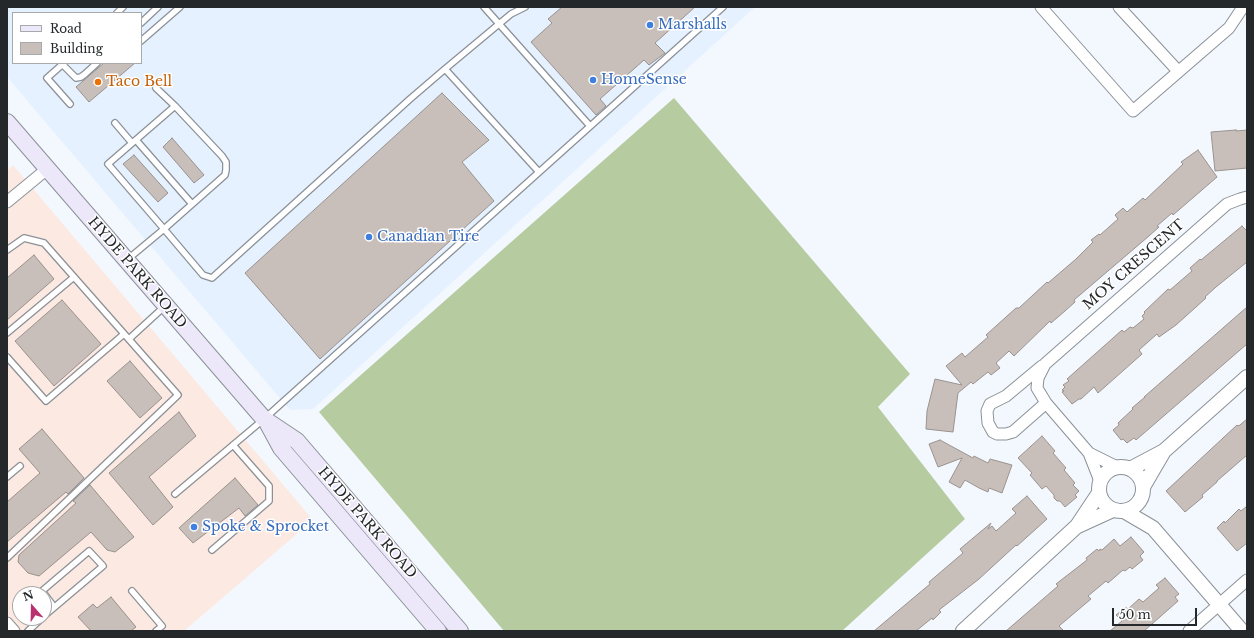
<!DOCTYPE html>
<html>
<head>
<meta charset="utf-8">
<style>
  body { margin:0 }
  #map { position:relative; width:1254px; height:638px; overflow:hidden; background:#f3f8fe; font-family:"Libre Baskerville",serif }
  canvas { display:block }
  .frame { position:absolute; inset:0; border:8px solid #25282a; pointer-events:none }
  .legend { position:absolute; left:12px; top:12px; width:130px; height:52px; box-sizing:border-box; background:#fff; border:1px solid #a8a9aa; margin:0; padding:5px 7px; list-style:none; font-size:12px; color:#25282a }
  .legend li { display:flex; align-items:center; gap:8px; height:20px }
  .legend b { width:20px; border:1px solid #a8a9aa }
  .north { position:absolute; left:12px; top:586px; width:40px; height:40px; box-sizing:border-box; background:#fff; border:1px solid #a8a9aa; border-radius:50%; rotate:340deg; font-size:11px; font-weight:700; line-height:16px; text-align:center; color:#25282a }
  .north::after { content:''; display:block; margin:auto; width:14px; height:18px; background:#b9316f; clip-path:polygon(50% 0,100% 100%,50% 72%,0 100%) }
  .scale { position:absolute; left:1112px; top:608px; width:85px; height:18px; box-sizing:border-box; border:2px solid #25282a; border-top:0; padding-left:5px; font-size:12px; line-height:14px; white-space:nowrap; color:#25282a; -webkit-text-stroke:3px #fff; paint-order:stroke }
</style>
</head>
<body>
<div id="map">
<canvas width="1254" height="638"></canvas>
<div class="frame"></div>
<ul class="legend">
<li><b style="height:5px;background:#ede7fa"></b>Road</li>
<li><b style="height:11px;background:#c8bfbb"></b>Building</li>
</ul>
<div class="north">N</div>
<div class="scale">50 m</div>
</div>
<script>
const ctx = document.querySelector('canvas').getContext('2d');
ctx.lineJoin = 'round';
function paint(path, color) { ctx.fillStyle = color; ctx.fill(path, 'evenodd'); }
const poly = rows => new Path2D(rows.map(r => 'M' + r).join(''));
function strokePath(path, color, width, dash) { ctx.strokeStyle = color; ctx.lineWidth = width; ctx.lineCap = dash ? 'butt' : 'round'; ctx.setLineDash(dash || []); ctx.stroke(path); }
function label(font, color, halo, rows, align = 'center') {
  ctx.font = font + ' "Libre Baskerville",serif'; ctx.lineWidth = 3; ctx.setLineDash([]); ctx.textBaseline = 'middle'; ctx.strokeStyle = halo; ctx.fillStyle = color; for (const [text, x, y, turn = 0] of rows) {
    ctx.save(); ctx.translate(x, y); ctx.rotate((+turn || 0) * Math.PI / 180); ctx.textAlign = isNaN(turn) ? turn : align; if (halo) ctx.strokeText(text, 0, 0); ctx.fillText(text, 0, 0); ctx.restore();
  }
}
const built = poly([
  [7,7,755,7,313,409,290,410,7,77],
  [13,13,141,13,141,63,13,63]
]);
const industrial = poly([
  [13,165,313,520,184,631,7,631,7,171],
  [20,594,44,594,44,618,20,618]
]);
const forest = poly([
  [674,98,910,374,878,407,965,519,842,631,504,631,319,412]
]);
const building = poly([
  [562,7,695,7,655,43,665,53,649,65,644,60,600,99,606,106,596,115,531,42,552,23,548,19,562,7],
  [104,63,135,63,89,102,76,87,104,63],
  [442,93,489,140,462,162,494,201,320,359,245,273,442,93],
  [1236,130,1236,131,1247,130,1247,168,1215,171,1211,132,1236,130],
  [172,138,204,175,194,183,163,147,172,138],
  [1198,150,1217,177,1173,215,1172,213,1157,226,1159,227,1149,236,1074,300,1075,302,1065,311,1051,323,1050,321,1014,356,1009,351,996,363,1000,368,991,375,988,372,973,384,971,382,958,393,953,432,926,429,927,411,935,379,962,385,946,366,962,353,965,357,988,337,986,335,1016,308,1019,308,1047,282,1048,283,1076,259,1093,242,1091,240,1099,234,1100,235,1118,219,1115,215,1123,208,1127,212,1143,198,1145,200,1183,164,1181,162,1198,150],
  [134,155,168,193,158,202,123,164,134,155],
  [1242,226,1247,231,1247,262,1216,287,1205,297,1206,298,1176,325,1159,337,1157,334,1139,350,1142,354,1098,393,1094,387,1081,399,1079,399,1072,404,1062,392,1064,391,1062,390,1065,387,1063,385,1069,381,1067,379,1122,330,1124,332,1130,327,1133,328,1144,319,1142,316,1145,313,1144,312,1168,289,1170,290,1192,271,1190,268,1200,259,1201,260,1242,226],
  [34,255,54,279,7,320,7,278,34,255],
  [62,300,101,344,54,386,15,341,62,300],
  [1247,307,1247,344,1136,440,1134,438,1127,443,1123,439,1121,440,1113,430,1119,425,1118,423,1133,409,1132,408,1145,397,1144,397,1247,307],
  [130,361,162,398,140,418,107,381,130,361],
  [179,412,196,436,149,477,173,507,153,525,109,473,179,412],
  [1247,419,1247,455,1217,481,1217,482,1202,495,1203,497,1185,512,1166,491,1237,425,1238,426,1240,425,1247,419],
  [42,429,84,478,68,494,66,492,7,542,7,502,40,473,19,449,42,429],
  [1042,436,1055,451,1053,453,1066,468,1064,470,1075,483,1073,485,1079,491,1075,495,1077,497,1065,507,1060,501,1057,501,1054,498,1054,495,1046,486,1042,489,1030,475,1032,473,1018,458,1042,436],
  [940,440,973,458,974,456,988,463,990,459,1012,465,1002,493,989,488,988,492,979,488,965,480,960,488,949,482,962,458,938,467,929,444,940,440],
  [235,478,258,505,245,516,239,508,193,543,179,528,235,478],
  [90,485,134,537,115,552,107,550,91,532,39,576,28,573,18,562,19,555,76,503,73,501,90,485],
  [1027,496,1047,519,1017,546,1016,545,979,579,939,610,941,612,933,620,932,618,916,631,874,631,930,584,929,582,963,553,960,549,991,523,988,529,992,526,996,531,1016,513,1012,509,1027,496],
  [1247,506,1247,543,1237,551,1217,528,1224,521,1225,523,1239,509,1241,511,1247,506],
  [1131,537,1144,552,1140,556,1143,560,1132,569,1130,567,1125,571,1123,570,1108,583,1106,581,1088,596,1091,599,1059,626,1064,631,1006,631,1058,586,1056,584,1087,560,1086,558,1097,549,1099,551,1100,549,1102,550,1114,539,1120,546,1131,537],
  [1165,578,1179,594,1175,597,1178,601,1144,631,1110,631,1122,621,1116,615,1126,607,1128,609,1139,599,1143,602,1159,588,1156,585,1165,578],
  [111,597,136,627,131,631,91,631,78,617,93,604,97,608,111,597]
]);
const service = poly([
  [484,7,590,126],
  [117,13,123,7],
  [141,23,158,7],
  [141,41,180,7],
  [64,63,47,78,70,104],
  [62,64,76,78,81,77,85,74,97,63],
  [445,69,511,14,525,7],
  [156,88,175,106,222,156,226,162,226,170,225,175,164,229,108,164,175,106],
  [115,123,132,143],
  [136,140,192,204],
  [7,250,24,238,44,243,178,395,7,558],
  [128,259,164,229,203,275,212,278,410,99,445,69,539,172],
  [7,333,74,277],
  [129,339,165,306],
  [7,357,46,401,124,334],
  [7,477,20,466],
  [175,494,264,419,723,7],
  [212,550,269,501,269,486,233,445],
  [132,591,162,626,156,631],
  [44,616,103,566,89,551,42,591,54,607],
  [28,631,42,618]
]);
const minor = poly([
  [1041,7,1133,111,1229,28,1243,7],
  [1119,7,1178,71],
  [7,202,47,169],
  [1042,366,1006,396,990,404,987,411,988,423,993,432,997,434,1006,434,1013,432,1046,403],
  [1089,453,1117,467],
  [1100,481,1089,453,1046,403,1037,388,1038,378,1045,364,1227,204,1240,199,1247,197],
  [7,623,14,631],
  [1189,631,1247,580]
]);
const tertiary = poly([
  '1099 489a22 22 0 1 1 44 0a22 22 0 1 1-44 0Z',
  [1130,469,1164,451,1247,377],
  [1143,487,1164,451],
  [1124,511,1153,528,1242,631],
  [1078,526,1113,510],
  [963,631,1077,526,1099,493]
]);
const secondary = poly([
  [7,122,264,419,297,441,460,631],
  [268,424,281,448,438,631]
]);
const markers = [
  [650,25,4,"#3f7fe0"],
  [593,80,4,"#3f7fe0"],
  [98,82,4,"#e8710a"],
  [369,237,4,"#3f7fe0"],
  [194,527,4,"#3f7fe0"]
];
const shopNames = [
  ["Marshalls",658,25],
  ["HomeSense",601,80],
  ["Canadian Tire",377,237],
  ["Spoke & Sprocket",202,527]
];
const foodNames = [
  ["Taco Bell",106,82]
];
const streetNames = [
  ["MOY CRESCENT",1134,265,-41],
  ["HYDE PARK ROAD",137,273,49],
  ["HYDE PARK ROAD",367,523,49]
];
paint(built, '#e6f1ff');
paint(industrial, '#fce9e1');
paint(forest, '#b6cba0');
paint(building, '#c8bfbb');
strokePath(building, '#9a928e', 1);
strokePath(service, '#8b9197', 8);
strokePath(minor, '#8b9197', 13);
strokePath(tertiary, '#8b9197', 16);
strokePath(secondary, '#8b9197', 18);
strokePath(service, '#fff', 5.5);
strokePath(minor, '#fff', 11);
strokePath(tertiary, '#fff', 14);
strokePath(secondary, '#ede7fa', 16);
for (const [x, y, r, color] of markers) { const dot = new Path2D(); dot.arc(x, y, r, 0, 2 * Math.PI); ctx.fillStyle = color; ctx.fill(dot); strokePath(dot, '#fff', 1.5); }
label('14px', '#366cbe', '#fff', shopNames, 'left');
label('14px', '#c56008', '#fff', foodNames, 'left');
label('14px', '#25282a', '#fff', streetNames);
</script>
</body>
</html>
